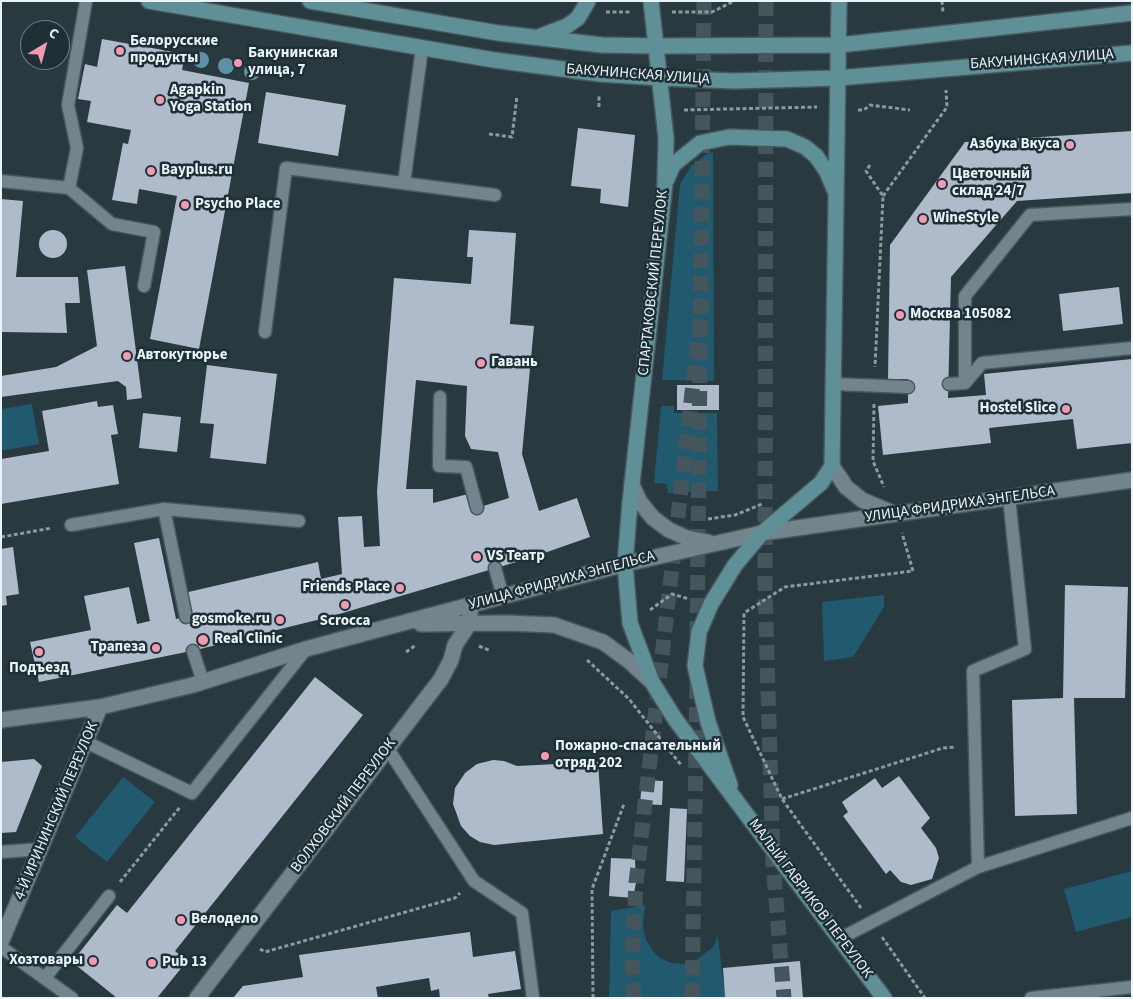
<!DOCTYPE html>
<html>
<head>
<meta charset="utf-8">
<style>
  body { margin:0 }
  #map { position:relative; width:1133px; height:999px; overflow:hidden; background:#283940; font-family:"Source Sans 3",sans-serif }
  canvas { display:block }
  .frame { position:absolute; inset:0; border:2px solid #e9f3f8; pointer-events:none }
  .north { position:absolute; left:20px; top:20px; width:50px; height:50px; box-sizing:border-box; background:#1f2f36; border:1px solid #707d84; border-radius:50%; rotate:37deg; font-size:14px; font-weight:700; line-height:20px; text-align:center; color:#e9f3f8 }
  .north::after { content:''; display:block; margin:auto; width:18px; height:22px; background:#f19ab3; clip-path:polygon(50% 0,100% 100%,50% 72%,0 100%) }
</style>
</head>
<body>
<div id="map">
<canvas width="1133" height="999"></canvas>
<div class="frame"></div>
<div class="north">С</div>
</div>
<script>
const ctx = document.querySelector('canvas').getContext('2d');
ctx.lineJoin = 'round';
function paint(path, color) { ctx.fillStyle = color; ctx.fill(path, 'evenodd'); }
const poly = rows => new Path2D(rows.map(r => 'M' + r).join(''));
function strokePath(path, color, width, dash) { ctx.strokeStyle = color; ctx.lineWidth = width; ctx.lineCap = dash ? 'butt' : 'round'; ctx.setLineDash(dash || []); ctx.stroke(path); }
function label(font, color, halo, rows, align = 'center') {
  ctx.font = font + ' "Source Sans 3",sans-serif'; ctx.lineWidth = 5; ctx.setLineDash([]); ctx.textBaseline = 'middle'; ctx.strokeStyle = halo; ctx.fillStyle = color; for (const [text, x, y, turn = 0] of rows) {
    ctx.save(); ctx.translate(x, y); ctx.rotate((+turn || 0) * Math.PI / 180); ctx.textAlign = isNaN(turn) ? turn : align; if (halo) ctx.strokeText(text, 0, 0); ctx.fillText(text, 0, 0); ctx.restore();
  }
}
const green = poly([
  [713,152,714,381,662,380,680,184,691,166,707,154],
  [32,404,39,444,1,451,1,409],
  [661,406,674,406,674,413,717,413,718,491,668,493,667,484,654,483],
  [884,595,884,607,853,657,824,661,822,602],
  [123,777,155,802,107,862,75,837],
  [1132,871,1132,917,1076,932,1064,889],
  [645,905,643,929,646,940,652,950,660,958,671,963,683,964,695,961,713,947,718,936,725,998,609,998,611,911]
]);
const building = poly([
  [102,39,185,54,182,70,249,83,199,349,150,339,177,196,139,189,137,204,112,200,123,143,128,144,131,130,87,122,91,101,78,99,85,64,97,67],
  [266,92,346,105,338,156,258,143],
  [578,128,635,135,628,207,600,203,601,189,571,186],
  [1132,131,1132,193,1017,201,951,277,948,398,986,395,984,374,1132,359,1132,443,1077,449,1073,419,989,428,991,443,883,455,878,406,908,403,908,379,888,379,890,245,965,142],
  [1,199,23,201,16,277,78,277,80,303,65,303,67,333,1,332],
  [469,230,516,233,510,324,534,326,522,454,539,511,577,498,590,537,530,558,329,617,196,650,39,682,30,642,91,630,84,596,129,587,137,624,150,621,134,543,159,538,176,619,189,616,184,593,318,562,321,579,342,574,338,517,362,516,364,547,380,546,377,491,394,278,471,284,473,257,467,257],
  [416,380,467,386,465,436,471,449,498,452,509,498,477,508,468,494,433,503,433,489,406,489],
  '39 244a14 14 0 1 1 28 0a14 14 0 1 1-28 0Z',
  [125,266,142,398,127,400,126,387,118,381,1,397,1,376,56,367,97,346,87,270],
  [1119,287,1123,324,1063,331,1059,294],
  [207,365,277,374,266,464,210,458,214,424,200,423],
  [677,385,719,385,719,410,677,410],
  [97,401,98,407,113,405,118,434,111,435,119,484,1,504,1,459,49,451,42,411],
  [143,413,181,417,177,452,139,448],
  [13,547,19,594,6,596,7,605,1,606,1,549],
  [1065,585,1128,587,1125,698,1074,698,1077,814,1015,816,1012,700,1063,698],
  [315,677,363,715,175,951,187,961,157,998,117,998,72,962,117,905,127,913],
  [34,759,42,766,16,832,1,833,1,762],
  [493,760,504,761,517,766,598,762,603,834,494,845,480,842,470,836,461,826,453,804,455,788,465,773,477,764],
  [899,776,930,818,921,828,936,848,939,858,932,879,911,885,901,882,890,870,886,874,843,816,848,812,842,802,875,778,882,788],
  [642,780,663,781,662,805,640,804],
  [670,808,687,809,684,882,666,881],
  [611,858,635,859,636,883,633,898,609,896],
  [470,932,473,957,515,951,521,989,488,994,489,998,440,998,439,989,431,991,429,978,376,987,378,998,233,998,243,986,303,977,299,955],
  [800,961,803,998,725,998,723,968]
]);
const tertiaryTunnel = poly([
  [634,998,632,961,636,883,702,305]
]);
const primaryTunnel = poly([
  [766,1,765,585,773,863,784,998],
  [697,636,704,1],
  [692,998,697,684]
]);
const path = poly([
  [942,1,943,13],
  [606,12,632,12],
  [672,12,712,12,734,1],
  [599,107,599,94],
  [684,110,817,107],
  [858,110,864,110,870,105,910,110],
  [489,134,512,137,517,96],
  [870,165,866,171,883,196,875,367],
  [883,196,947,107,946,90],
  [874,404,873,461,884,487],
  [708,519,735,515,762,504],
  [1,537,52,528],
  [650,610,672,594,689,599],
  [479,646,491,651],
  [406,652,416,645],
  [587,660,629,699,681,765],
  [782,799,943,748,956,747],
  [120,882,180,807],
  [861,908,782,799,743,717,744,613,785,587,913,571,902,533],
  [882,937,925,998],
  [260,949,265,952,455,898,460,893],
  [593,998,592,889,624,804]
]);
const service = poly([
  [86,1,68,105,77,148,69,188,112,224,154,232,144,286],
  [1,181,69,188],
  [404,183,422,48],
  [265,332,286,168,495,195],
  [965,383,982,363,1132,348],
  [834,384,908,387],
  [949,384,965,383,965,296,1030,215,1132,209],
  [440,397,439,466,466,467,477,508],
  [164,509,186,617],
  [71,525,164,509,299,521],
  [495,568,503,597],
  [193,651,203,682],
  [86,742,192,793,306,649],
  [388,749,474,881,522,913,533,998],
  [1,852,41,849],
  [978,867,1132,818],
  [841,938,978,867,973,671,1025,649,1009,498],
  [1,947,72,998],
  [45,978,109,896],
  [1031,998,1132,987]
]);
const minor = poly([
  [197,998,441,679,451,660,455,645,469,624,471,605]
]);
const tertiary = poly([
  [832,466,846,487,862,500,895,514],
  [632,485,640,502,653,518,669,530,687,538,708,542],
  [421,624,507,623,554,625,603,642,629,661,652,682],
  [1,720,100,707,193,685,306,649,425,617,625,564,762,533,1132,480],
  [1,942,100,707]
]);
const secondary = poly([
  [149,1,494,60,600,74,661,78,734,81,838,78,1132,53],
  [310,1,498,33,602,45,657,46,839,45,1132,13],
  [651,1,666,138,665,183,630,502,625,564,630,623,652,682,675,719,884,998],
  [541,36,567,26,578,18,588,1],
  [667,179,673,165,700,143,729,137,787,139,805,147,816,156,827,172,834,189],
  [730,785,708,722,695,666,699,632,711,604,735,565,762,533,821,483,832,466,839,1]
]);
const trees = [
  [201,60],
  [226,66],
  [252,72]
];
const markers = [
  [120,51,5,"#f19ab3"],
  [238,63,5,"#f19ab3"],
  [160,100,5,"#f19ab3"],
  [1070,145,5,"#f19ab3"],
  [151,171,5,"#f19ab3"],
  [942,184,5,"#f19ab3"],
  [185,205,5,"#f19ab3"],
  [923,219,5,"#f19ab3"],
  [900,315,5,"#f19ab3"],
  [127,356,5,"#f19ab3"],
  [481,363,5,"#f19ab3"],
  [1066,409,5,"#f19ab3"],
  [477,557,5,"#f19ab3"],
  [400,588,5,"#f19ab3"],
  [345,605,5,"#f19ab3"],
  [280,620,5,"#f19ab3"],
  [203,640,6,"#f19ab3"],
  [156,648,5,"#f19ab3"],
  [39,652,5,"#f19ab3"],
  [545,756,5,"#f19ab3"],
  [181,920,5,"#f19ab3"],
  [93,961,5,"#f19ab3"],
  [152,963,5,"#f19ab3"]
];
const poiNames = [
  ["Белорусские",130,42],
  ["продукты",130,59],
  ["Бакунинская",248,54],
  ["улица, 7",248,71],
  ["Agapkin",170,91],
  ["Yoga Station",170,108],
  ["Азбука Вкуса",1060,145,"right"],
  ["Bayplus.ru",161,171],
  ["Цветочный",952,175],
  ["склад 24/7",952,192],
  ["Psycho Place",195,205],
  ["WineStyle",933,219],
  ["Москва 105082",910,315],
  ["Автокутюрье",137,356],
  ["Гавань",491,363],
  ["Hostel Slice",1056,409,"right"],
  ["VS Театр",487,557],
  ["Friends Place",390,588,"right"],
  ["gosmoke.ru",270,620,"right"],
  ["Scrocca",345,622,"center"],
  ["Real Clinic",214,640],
  ["Трапеза",146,648,"right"],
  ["Подъезд",39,669,"center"],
  ["Пожарно-спасательный",555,747],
  ["отряд 202",555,764],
  ["Велодело",191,920],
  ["Хозтовары",83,961,"right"],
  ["Pub 13",162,963]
];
const streetNames = [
  ["БАКУНИНСКАЯ УЛИЦА",1042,60,-4],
  ["БАКУНИНСКАЯ УЛИЦА",638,75,4],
  ["СПАРТАКОВСКИЙ ПЕРЕУЛОК",654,283,-84],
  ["УЛИЦА ФРИДРИХА ЭНГЕЛЬСА",960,505,-8],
  ["УЛИЦА ФРИДРИХА ЭНГЕЛЬСА",562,581,-15],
  ["ВОЛХОВСКИЙ ПЕРЕУЛОК",344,806,-53],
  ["4-Й ИРИНИНСКИЙ ПЕРЕУЛОК",57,811,-67],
  ["МАЛЫЙ ГАВРИКОВ ПЕРЕУЛОК",810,899,53]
];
paint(green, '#21596e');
paint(building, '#afbbca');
strokePath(tertiaryTunnel, '#45555c', 15, [15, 8]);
strokePath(primaryTunnel, '#45555c', 15, [15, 8]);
strokePath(service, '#48575d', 15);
strokePath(minor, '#48575d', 18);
strokePath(tertiary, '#48575d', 18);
strokePath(secondary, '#48575d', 18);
strokePath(path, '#8c999f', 3, [4, 2.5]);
strokePath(service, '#72848c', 12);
strokePath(minor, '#72848c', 15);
strokePath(tertiary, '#72848c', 15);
strokePath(secondary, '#609097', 15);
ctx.fillStyle = '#5e90a6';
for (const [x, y] of trees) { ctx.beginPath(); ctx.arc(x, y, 8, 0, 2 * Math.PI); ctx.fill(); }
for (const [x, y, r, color] of markers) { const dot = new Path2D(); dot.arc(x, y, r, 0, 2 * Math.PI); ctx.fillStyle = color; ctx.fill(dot); strokePath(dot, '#1f2f36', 2); }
label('bold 15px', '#e9f3f8', '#1f2f36', poiNames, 'left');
label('15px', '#e9f3f8', '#1f2f36', streetNames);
</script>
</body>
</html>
